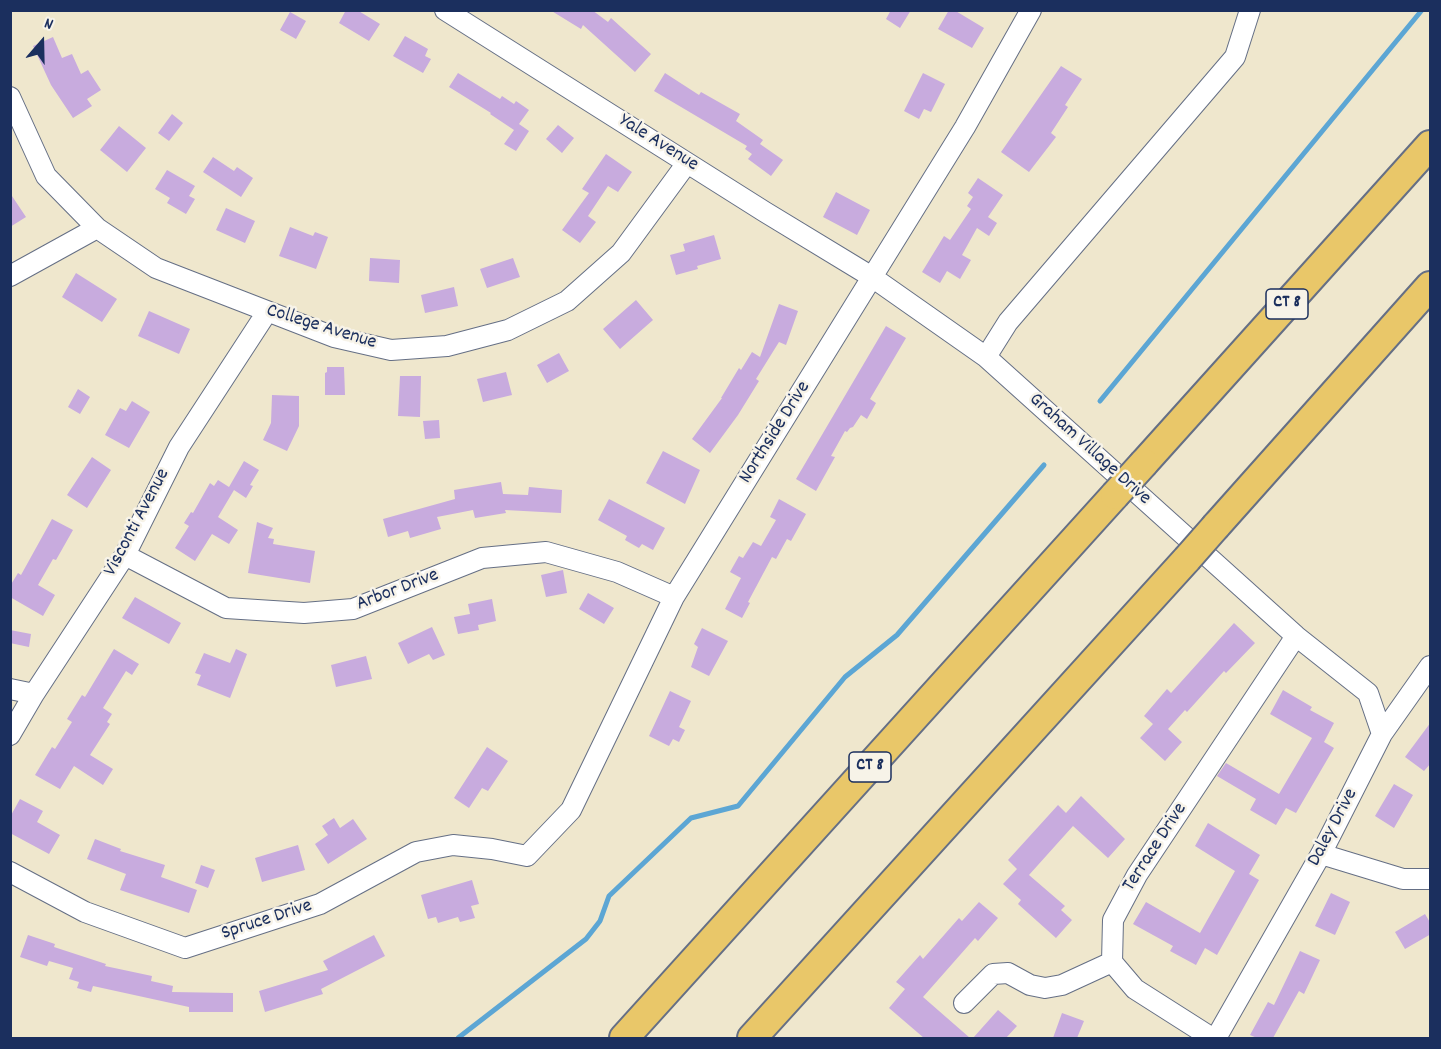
<!DOCTYPE html>
<html>
<head>
<meta charset="utf-8">
<style>
  body { margin:0 }
  #map { position:relative; width:1441px; height:1049px; overflow:hidden; background:#efe7cd; font-family:Dekko,sans-serif }
  canvas { display:block }
  .frame { position:absolute; inset:0; border:12px solid #1b2f5e; pointer-events:none }
  .north { position:absolute; left:12px; top:12px; width:60px; height:60px; -webkit-text-stroke:4px #f7f3e8; paint-order:stroke; rotate:20deg; font-size:16px; font-weight:700; line-height:24px; text-align:center; color:#1b2f5e }
  .north::after { content:''; display:block; margin:auto; width:21px; height:27px; background:#1b2f5e; clip-path:polygon(50% 0,100% 100%,50% 72%,0 100%) }
</style>
</head>
<body>
<div id="map">
<canvas width="1441" height="1049"></canvas>
<div class="frame"></div>
<div class="north">N</div>
</div>
<script>
const ctx = document.querySelector('canvas').getContext('2d');
ctx.lineJoin = 'round';
const poly = rows => new Path2D(rows.map(r => 'M' + r).join(''));
function strokePath(path, color, width, dash) { ctx.strokeStyle = color; ctx.lineWidth = width; ctx.lineCap = dash ? 'butt' : 'round'; ctx.setLineDash(dash || []); ctx.stroke(path); }
function paint(path, color) { ctx.fillStyle = color; ctx.fill(path, 'evenodd'); }
function label(font, color, halo, rows, align = 'center') {
  ctx.font = font + ' Dekko,sans-serif'; ctx.lineWidth = 5; ctx.setLineDash([]); ctx.textBaseline = 'middle'; ctx.strokeStyle = halo; ctx.fillStyle = color; for (const [text, x, y, turn = 0] of rows) {
    ctx.save(); ctx.translate(x, y); ctx.rotate((+turn || 0) * Math.PI / 180); ctx.textAlign = isNaN(turn) ? turn : align; if (halo) ctx.strokeText(text, 0, 0); ctx.fillText(text, 0, 0); ctx.restore();
  }
}
const stream = poly([
  [1100,401,1422,10],
  [458,1038,586,939,600,921,609,896,691,818,738,806,845,677,897,635,1044,465]
]);
const building = poly([
  [346,10,357,10,380,24,369,41,339,23],
  [550,10,592,10,608,22,611,18,651,54,635,72,583,25,581,29],
  [891,10,911,10,900,28,886,19],
  [949,10,954,10,984,28,972,48,938,29],
  [290,12,306,21,296,39,280,30],
  [405,36,428,49,425,56,431,59,423,73,393,56],
  [53,37,62,58,72,54,81,74,88,70,101,90,87,99,92,106,73,118,51,85,33,46],
  [1061,66,1082,79,1065,105,1068,107,1051,133,1056,137,1029,172,1001,152],
  [458,73,500,99,502,96,514,104,516,101,529,110,519,124,529,131,516,151,504,144,514,130,490,114,491,113,449,87],
  [665,73,699,95,701,92,740,114,736,121,763,140,760,144,783,160,771,176,748,159,752,154,745,149,747,146,654,91],
  [923,73,945,84,931,112,924,109,919,119,904,111],
  [172,114,183,123,169,141,158,133],
  [558,125,574,138,562,153,546,139],
  [119,126,146,148,127,172,100,150],
  [606,154,632,172,618,192,608,186,588,216,596,222,580,243,562,230,589,193,582,189],
  [213,157,234,171,237,167,253,178,241,197,203,172],
  [167,170,195,186,189,196,195,199,186,214,167,203,170,198,155,189],
  [978,178,1003,195,988,217,997,223,989,236,977,228,962,255,971,260,960,279,947,271,940,283,922,272,944,236,950,240,971,209,967,206,973,197,968,193],
  [836,192,870,210,857,235,823,217],
  [10,193,26,217,10,227],
  [226,208,255,221,245,243,216,230],
  [290,227,313,236,315,232,328,237,316,269,279,256],
  [714,235,721,259,697,266,698,269,676,275,670,255,685,251,683,244],
  [370,258,400,260,399,283,369,281],
  [513,258,520,277,487,288,480,269],
  [76,273,117,299,102,322,62,297],
  [454,287,458,306,425,313,421,295],
  [636,300,653,320,620,349,603,329],
  [779,304,798,311,786,345,779,342,756,379,759,381,738,415,710,453,692,439,722,398,721,398,739,368,741,370,752,352,760,357],
  [149,311,190,329,179,354,138,336],
  [886,326,906,338,870,399,876,403,867,419,861,415,853,427,850,428,847,432,845,431,831,456,835,457,816,491,796,479],
  [559,353,569,371,547,383,537,365],
  [327,367,344,367,345,395,325,395,325,373,327,372],
  [506,372,512,395,483,402,477,379],
  [400,376,421,376,420,417,398,416],
  [78,389,90,397,80,414,68,407],
  [272,395,299,396,299,426,287,451,263,440,271,423],
  [132,401,150,412,129,448,105,435,120,408,126,411],
  [439,420,440,438,425,439,423,421],
  [663,451,700,470,685,504,646,483],
  [92,457,111,470,87,508,67,495],
  [244,461,259,470,250,485,253,486,246,498,234,490,218,517,238,530,229,544,212,534,195,561,175,548,189,526,184,523,191,512,193,513,210,483,214,486,218,480,229,487],
  [501,482,503,494,528,495,529,487,562,490,561,513,505,510,506,513,475,518,473,510,437,517,441,529,410,538,408,531,388,537,383,519,455,499,454,490],
  [609,499,665,528,653,550,642,544,639,548,625,540,627,536,598,520],
  [779,499,806,514,791,541,787,539,776,559,772,557,748,602,750,603,742,618,725,609,741,578,730,572,739,556,743,558,753,542,761,546,776,520,770,517],
  [52,519,73,530,56,560,53,559,38,585,55,595,43,616,10,597,10,586,18,573,21,575],
  [257,522,273,528,268,538,274,539,273,544,315,551,310,583,248,573],
  [563,570,567,593,546,597,541,575],
  [588,593,614,608,604,624,579,609],
  [135,597,181,623,169,644,122,618],
  [492,599,496,621,478,625,479,630,458,634,454,617,470,614,468,604],
  [1234,623,1255,643,1226,673,1224,671,1187,712,1185,710,1168,729,1182,742,1165,761,1140,738,1153,724,1144,716,1167,689,1171,693],
  [432,627,445,655,433,660,429,654,408,664,398,643],
  [702,628,728,641,709,676,691,667,698,647,694,644],
  [10,630,31,634,29,647,10,643],
  [114,649,139,664,132,675,126,671,103,708,112,714,107,722,110,724,90,755,113,769,103,785,74,766,60,789,35,775,52,747,55,749,72,722,67,719,82,695,85,697],
  [236,649,247,654,230,698,197,685,201,675,195,673,204,653,230,663],
  [366,656,372,679,336,687,331,665],
  [1283,690,1312,707,1310,710,1334,723,1324,742,1334,748,1296,813,1286,808,1276,825,1250,810,1256,799,1217,776,1226,763,1279,794,1312,738,1270,714],
  [670,691,691,701,679,727,685,730,679,742,673,739,669,746,649,736],
  [1431,722,1431,763,1424,771,1405,757],
  [487,747,508,761,488,791,482,788,469,808,454,798],
  [1394,784,1413,795,1394,828,1375,816],
  [1081,796,1125,839,1108,858,1073,826,1029,875,1065,906,1061,910,1072,920,1056,938,1018,904,1021,900,1003,884,1017,869,1008,860,1058,805,1066,813],
  [20,799,43,811,37,822,60,835,49,854,10,833,10,817],
  [334,818,340,828,353,819,367,839,328,864,315,844,328,835,322,826],
  [1208,823,1260,855,1249,874,1259,880,1217,955,1205,948,1196,965,1170,951,1173,946,1133,924,1146,902,1200,933,1235,871,1195,846],
  [95,839,121,849,120,851,165,865,161,877,197,890,189,913,120,890,126,874,87,859],
  [298,845,305,870,262,882,255,858],
  [201,865,215,870,208,888,195,883],
  [472,880,479,904,471,906,475,918,460,922,458,917,438,923,436,917,428,919,421,895],
  [1331,893,1350,902,1335,935,1315,926],
  [979,902,998,918,978,941,975,938,923,997,970,1038,924,1038,889,1008,905,989,896,982,920,955,923,959,959,918,962,921],
  [1425,914,1431,924,1431,934,1405,949,1395,932],
  [28,935,55,944,54,947,106,964,105,966,152,976,151,981,173,986,172,992,233,993,233,1012,189,1012,189,1007,93,986,91,992,77,988,79,982,69,979,73,968,49,961,47,966,20,957],
  [374,935,385,956,321,989,323,994,265,1012,259,991,328,970,323,961],
  [1300,951,1320,960,1304,994,1299,991,1273,1038,1257,1038,1250,1035,1268,1002,1274,1005],
  [998,1010,1017,1026,1006,1038,973,1038],
  [1062,1013,1084,1021,1077,1038,1053,1038]
]);
const minor = poly([
  [445,10,765,212,872,277,986,357,1296,636,1368,693,1382,734,1321,854,1216,1038],
  [10,97,46,176,97,228,156,268,334,337,391,350,447,346,508,330,567,301,621,253,687,163],
  [10,276,97,228],
  [986,357,1008,322,1235,57,1250,10],
  [125,555,226,608,304,613,353,609,482,558,546,552,617,572,674,597],
  [10,689,34,694],
  [1382,734,1430,666],
  [10,735,34,694,125,555,179,447,267,312],
  [1321,854,1403,879,1430,879],
  [10,872,85,912,185,948,320,904,416,852,453,845,492,849,527,856,571,810,674,597,965,127,1031,10],
  [964,1003,993,974,1008,973,1030,985,1045,988,1062,985,1112,962],
  [1212,1038,1135,989,1112,962,1113,920,1137,875,1296,636]
]);
const highway = poly([
  [1144,463,1430,145],
  [1216,526,1430,286],
  [624,1038,1115,495],
  [752,1038,1187,559]
]);
const highwayBridge = poly([
  [1115,495,1144,463],
  [1187,559,1216,526]
]);
const shields = [
  [1287,304,42],
  [870,767,42]
];
const shieldNames = [
  ["CT 8",1287,304],
  ["CT 8",870,767]
];
const streetNames = [
  ["Yale Avenue",658,144,32],
  ["College Avenue",321,328,17],
  ["Northside Drive",776,433,-58],
  ["Graham Village Drive",1089,450,42],
  ["Visconti Avenue",138,523,-62],
  ["Arbor Drive",398,591,-21],
  ["Daley Drive",1334,828,-62],
  ["Terrace Drive",1156,848,-57],
  ["Spruce Drive",267,921,-18]
];
strokePath(stream, '#5ca6d4', 5);
paint(building, '#c8abde');
strokePath(minor, '#656f85', 22);
strokePath(highway, '#656f85', 32);
strokePath(minor, '#fff', 20);
strokePath(highway, '#e9c769', 28);
strokePath(highwayBridge, '#656f85', 32, []);
strokePath(highwayBridge, '#e9c769', 28);
for (const [x, y, w] of shields) { const box = new Path2D(); box.roundRect(x - w / 2, y - 15, w, 30, 4.5); ctx.fillStyle = '#f7f3e8'; ctx.fill(box); strokePath(box, '#1b2f5e', 1.5); }
label('bold 18px', '#1b2f5e', null, shieldNames);
label('20px', '#1b2f5e', '#f7f3e8', streetNames);
</script>
</body>
</html>
